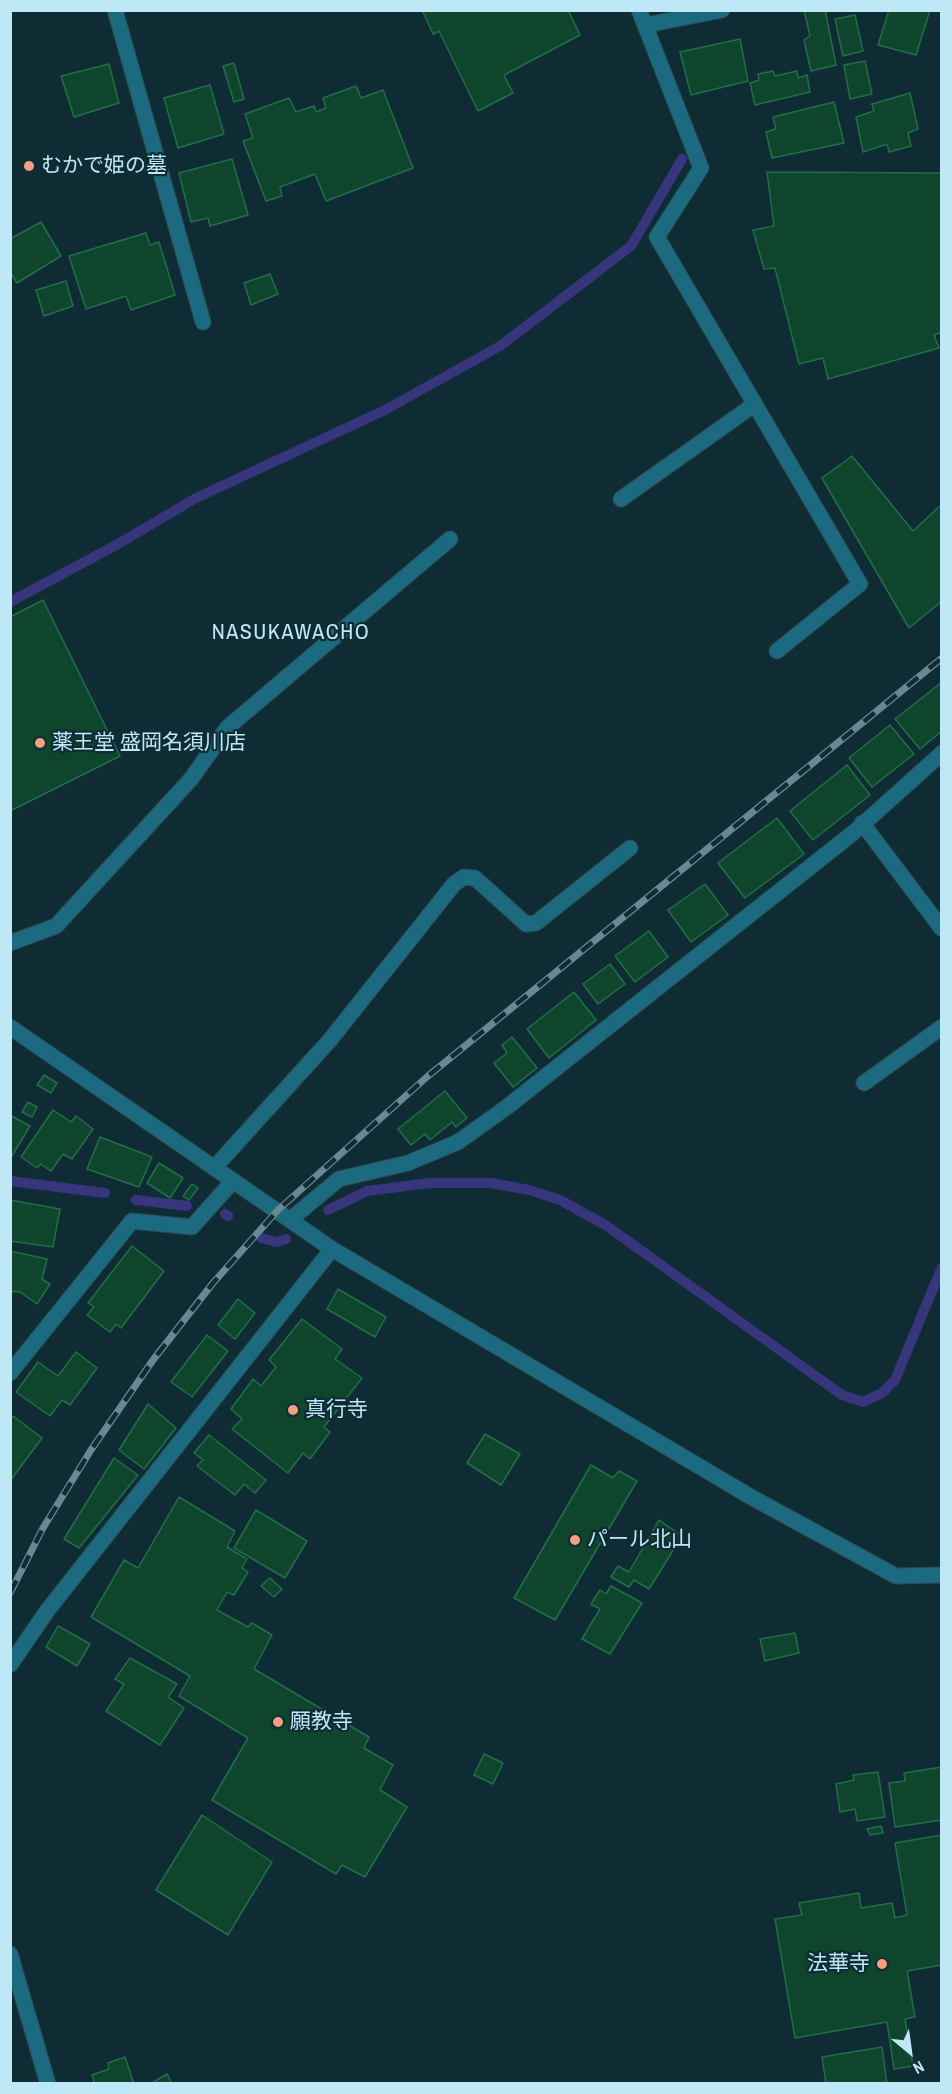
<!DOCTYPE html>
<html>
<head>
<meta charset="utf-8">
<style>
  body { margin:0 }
  #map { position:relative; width:952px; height:2094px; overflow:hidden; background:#0f2c34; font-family:"Archivo Narrow",sans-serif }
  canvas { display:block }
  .frame { position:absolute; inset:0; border:12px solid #bfe8f6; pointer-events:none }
  .north { position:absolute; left:880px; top:2022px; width:60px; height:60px; -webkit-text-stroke:4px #0f2c34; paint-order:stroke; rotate:151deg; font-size:16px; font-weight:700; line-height:24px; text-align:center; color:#bfe8f6 }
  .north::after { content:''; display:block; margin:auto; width:21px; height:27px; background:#bfe8f6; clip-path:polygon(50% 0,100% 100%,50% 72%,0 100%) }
</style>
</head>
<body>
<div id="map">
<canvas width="952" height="2094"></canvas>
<div class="frame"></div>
<div class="north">N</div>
</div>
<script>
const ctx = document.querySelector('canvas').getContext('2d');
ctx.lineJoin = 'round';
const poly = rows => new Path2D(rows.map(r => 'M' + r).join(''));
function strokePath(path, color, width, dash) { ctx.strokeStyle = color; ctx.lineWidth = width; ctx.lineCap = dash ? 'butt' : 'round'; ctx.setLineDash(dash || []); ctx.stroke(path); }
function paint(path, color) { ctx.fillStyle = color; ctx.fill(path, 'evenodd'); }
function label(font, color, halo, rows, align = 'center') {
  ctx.font = font + ' "Archivo Narrow","Noto Sans JP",sans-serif'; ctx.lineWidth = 4.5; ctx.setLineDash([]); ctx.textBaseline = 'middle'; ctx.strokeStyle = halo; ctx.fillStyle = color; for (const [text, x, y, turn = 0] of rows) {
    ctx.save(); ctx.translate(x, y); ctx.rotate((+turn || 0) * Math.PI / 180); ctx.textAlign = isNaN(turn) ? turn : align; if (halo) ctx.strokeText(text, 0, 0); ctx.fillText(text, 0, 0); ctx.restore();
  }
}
const stream = poly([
  [10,602,118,544,196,498,385,410,500,346,631,246,682,159],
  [10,1181,105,1193],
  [136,1200,187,1206],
  [328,1210,367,1191,430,1183,491,1183,529,1190,560,1200,607,1226,842,1395,863,1402,882,1393,895,1380,942,1267],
  [225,1214,228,1216],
  [261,1238,277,1242,286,1239]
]);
const building = poly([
  [422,10,568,10,580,35,504,75,513,93,478,111,439,31,433,34,422,10],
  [804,10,825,10,836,65,811,71,804,40,810,36,804,10],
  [889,10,930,10,916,55,878,45,889,10],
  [855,15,863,51,843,56,835,19,855,15],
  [740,39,748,81,691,95,680,52,740,39],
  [865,61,872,94,850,99,844,65,865,61],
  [234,63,244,99,234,102,223,66,234,63],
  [109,64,119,103,74,117,61,76,109,64],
  [773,71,775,76,797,71,798,78,807,75,810,92,755,105,750,83,759,80,758,74,773,71],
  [210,85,224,134,178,148,164,98,210,85],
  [356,86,361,98,383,90,413,168,326,201,315,174,280,187,282,196,266,201,243,141,253,138,245,114,289,98,296,112,314,106,316,112,326,108,323,98,356,86],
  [910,93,918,129,908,133,911,146,889,152,887,144,863,152,856,117,874,111,872,104,910,93],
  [834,102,844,143,772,158,766,132,776,129,773,117,834,102],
  [232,159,248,215,210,226,208,218,191,222,179,173,232,159],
  [767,172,942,173,942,332,934,335,939,348,828,379,823,358,799,364,775,268,764,269,753,230,774,226,767,172],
  [41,222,61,256,17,283,10,272,10,239,41,222],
  [146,233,150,245,159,242,175,295,131,310,126,296,86,309,69,256,146,233],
  [270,274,278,294,251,305,244,283,270,274],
  [66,281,73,306,44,316,36,290,66,281],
  [852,456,913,531,942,504,942,601,909,628,822,478,852,456],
  [43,600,120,756,10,811,10,617,43,600],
  [942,682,942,731,920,749,895,719,942,682],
  [890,725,914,754,872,787,849,758,890,725],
  [847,765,870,795,813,840,790,811,847,765],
  [777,818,804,854,745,898,718,863,777,818],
  [705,884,728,915,691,942,668,910,705,884],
  [649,931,668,957,635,982,615,956,649,931],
  [610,964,625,984,598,1004,583,984,610,964],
  [574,992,596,1020,549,1058,527,1029,574,992],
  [512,1037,537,1068,513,1087,494,1063,507,1053,502,1045,512,1037],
  [44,1075,57,1083,51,1093,37,1085,44,1075],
  [445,1091,467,1118,456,1127,452,1122,430,1140,425,1134,411,1145,398,1129,445,1091],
  [28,1102,37,1107,32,1117,22,1112,28,1102],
  [53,1110,71,1122,76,1116,93,1129,72,1159,63,1154,51,1171,41,1164,37,1168,21,1157,53,1110],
  [10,1115,30,1126,10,1159,10,1115],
  [100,1137,152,1157,139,1187,87,1169,100,1137],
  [159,1163,183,1178,170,1198,147,1183,159,1163],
  [192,1184,198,1188,189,1200,183,1196,192,1184],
  [10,1200,60,1209,53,1247,10,1241,10,1200],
  [132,1246,164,1271,121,1328,116,1324,110,1332,87,1315,94,1307,88,1303,132,1246],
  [10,1251,47,1259,42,1279,50,1284,37,1304,20,1292,10,1291,10,1251],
  [338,1289,386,1317,375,1337,327,1309,338,1289],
  [238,1299,255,1313,235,1339,218,1325,238,1299],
  [302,1319,342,1349,335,1359,362,1378,324,1427,330,1432,310,1459,303,1453,288,1473,232,1429,242,1419,231,1409,253,1379,261,1386,276,1367,269,1360,302,1319],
  [207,1335,228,1351,192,1397,171,1382,207,1335],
  [76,1352,97,1368,70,1405,62,1400,50,1416,16,1392,38,1362,58,1376,76,1352],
  [148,1404,176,1428,144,1469,119,1450,148,1404],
  [13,1416,42,1438,10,1481,10,1420,13,1416],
  [485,1434,520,1454,501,1485,467,1463,485,1434],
  [209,1435,266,1480,255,1493,244,1484,235,1495,197,1466,203,1460,194,1453,209,1435],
  [114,1458,138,1475,79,1548,64,1539,114,1458],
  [591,1465,613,1478,619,1471,637,1481,555,1620,514,1598,591,1465],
  [179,1497,235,1531,227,1547,247,1559,242,1568,248,1572,234,1595,227,1592,217,1610,248,1627,252,1623,272,1635,254,1669,369,1737,364,1748,393,1765,380,1790,407,1807,365,1877,342,1865,336,1874,212,1800,248,1738,179,1696,190,1676,91,1617,124,1560,138,1568,179,1497],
  [256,1510,307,1541,285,1578,234,1548,256,1510],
  [659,1520,682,1536,649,1589,634,1580,629,1587,611,1577,618,1566,629,1572,659,1520],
  [270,1578,282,1589,274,1597,261,1586,270,1578],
  [611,1586,642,1603,610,1654,582,1639,600,1609,591,1604,600,1590,606,1594,611,1586],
  [58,1626,90,1644,77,1666,46,1647,58,1626],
  [795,1633,799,1653,765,1661,760,1639,795,1633],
  [130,1658,177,1684,168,1697,184,1708,160,1745,106,1711,124,1684,115,1679,130,1658],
  [484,1754,503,1763,493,1784,474,1775,484,1754],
  [942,1767,942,1820,895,1827,889,1783,905,1781,904,1773,942,1767],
  [878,1772,885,1817,857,1821,855,1809,840,1812,836,1784,854,1780,853,1775,878,1772],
  [202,1815,272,1862,228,1935,156,1890,202,1815],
  [881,1826,883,1833,870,1835,867,1829,881,1826],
  [942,1835,942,1965,907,1971,915,2017,905,2019,913,2066,894,2069,887,2022,795,2038,775,1919,802,1915,799,1903,859,1893,861,1908,892,1903,895,1918,907,1915,895,1843,942,1835],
  [882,2047,887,2084,826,2084,822,2057,882,2047],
  [125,2057,134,2084,95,2084,92,2075,109,2069,108,2063,125,2057],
  [167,2074,172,2084,150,2084,167,2074]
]);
const lane = poly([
  [621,499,755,404],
  [10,943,56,926,191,779,228,727,450,539],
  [214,1168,330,1040,454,884,464,877,475,878,526,924,536,923,630,848]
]);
const street = poly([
  [115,10,203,322],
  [639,10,701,168,657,237,860,584,777,651],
  [646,25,722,10],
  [862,823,942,929],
  [10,1027,332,1249,751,1497,896,1576,942,1575],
  [864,1083,942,1027],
  [291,1219,339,1179,408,1163,458,1142,507,1107,853,833,942,753],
  [10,1373,132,1221,192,1227,233,1181],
  [10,1665,47,1611,332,1249],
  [10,1954,48,2084]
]);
const rail = poly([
  [10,1593,43,1528,91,1450,153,1360,213,1283,278,1210,428,1076,942,658]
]);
const markers = [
  [29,166,6,"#f39f82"],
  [40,743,6,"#f39f82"],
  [293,1410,6,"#f39f82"],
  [575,1540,6,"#f39f82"],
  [278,1722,6,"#f39f82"],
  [882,1964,6,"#f39f82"]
];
const poiNames = [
  ["むかで姫の墓",41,166],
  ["薬王堂 盛岡名須川店",52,743],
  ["真行寺",305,1410],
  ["パール北山",587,1540],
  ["願教寺",290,1722],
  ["法華寺",870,1964,"right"]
];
const neighbourhoodNames = [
  ["NASUKAWACHO",291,633]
];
strokePath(stream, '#37357c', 10);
paint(building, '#0f452d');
strokePath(building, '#226e4b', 1.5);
strokePath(lane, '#2b4a53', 17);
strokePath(street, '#2b4a53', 17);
strokePath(lane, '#1c6a7f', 15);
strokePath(street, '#1c6a7f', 15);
strokePath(rail, '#668994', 7);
strokePath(rail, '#0f2c34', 4.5, [14]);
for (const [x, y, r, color] of markers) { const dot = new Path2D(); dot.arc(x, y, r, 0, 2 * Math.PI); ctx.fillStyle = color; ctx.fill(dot); strokePath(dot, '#0f2c34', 2); }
label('21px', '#bfe8f6', '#0f2c34', poiNames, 'left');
ctx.letterSpacing = '1.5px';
label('22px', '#bfe8f6', '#0f2c34', neighbourhoodNames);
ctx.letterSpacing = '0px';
</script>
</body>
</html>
